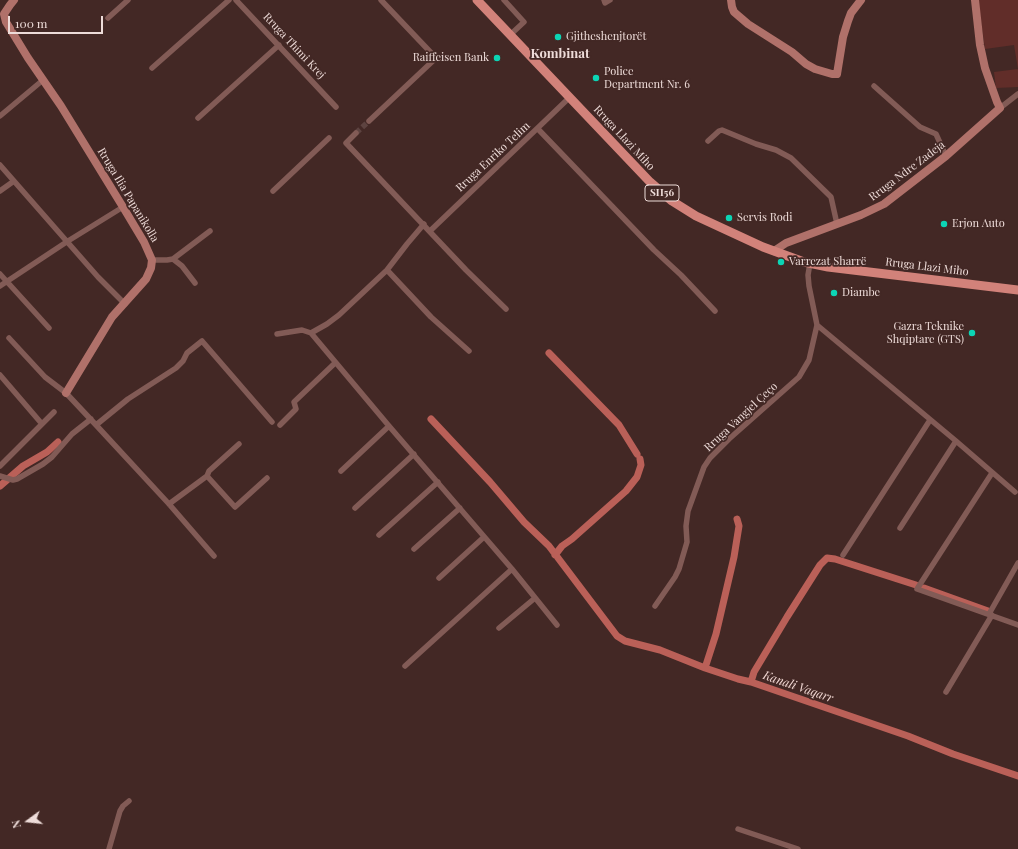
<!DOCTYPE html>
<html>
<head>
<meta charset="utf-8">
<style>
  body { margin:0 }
  #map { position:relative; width:1018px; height:849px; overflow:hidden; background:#432825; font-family:"Playfair Display",serif }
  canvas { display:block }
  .north { position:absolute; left:8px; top:801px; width:40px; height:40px; -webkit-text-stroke:3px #432825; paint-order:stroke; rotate:255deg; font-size:11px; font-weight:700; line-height:16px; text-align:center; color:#eedcd9 }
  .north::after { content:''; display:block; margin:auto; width:14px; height:18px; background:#eedcd9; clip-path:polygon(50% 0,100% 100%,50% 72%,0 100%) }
  .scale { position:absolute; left:8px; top:16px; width:95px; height:18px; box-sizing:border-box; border:2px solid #eedcd9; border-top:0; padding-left:5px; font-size:12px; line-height:14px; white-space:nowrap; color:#eedcd9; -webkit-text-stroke:3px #432825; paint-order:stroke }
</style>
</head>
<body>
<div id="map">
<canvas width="1018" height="849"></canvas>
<div class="north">N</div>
<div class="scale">100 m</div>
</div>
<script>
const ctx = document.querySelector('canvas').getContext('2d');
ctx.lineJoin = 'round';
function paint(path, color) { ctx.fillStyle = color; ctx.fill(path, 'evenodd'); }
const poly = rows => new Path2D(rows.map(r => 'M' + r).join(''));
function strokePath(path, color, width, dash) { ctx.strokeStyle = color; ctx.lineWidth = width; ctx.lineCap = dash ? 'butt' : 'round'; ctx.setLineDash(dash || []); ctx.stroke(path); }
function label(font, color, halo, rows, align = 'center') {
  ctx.font = font + ' "Playfair Display",serif'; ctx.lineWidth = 3.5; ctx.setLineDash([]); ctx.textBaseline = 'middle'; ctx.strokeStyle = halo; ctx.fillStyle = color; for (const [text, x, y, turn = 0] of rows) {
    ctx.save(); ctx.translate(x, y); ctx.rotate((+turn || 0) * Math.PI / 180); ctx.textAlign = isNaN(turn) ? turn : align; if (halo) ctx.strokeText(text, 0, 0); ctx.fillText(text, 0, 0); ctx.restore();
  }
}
const green = poly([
  [978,0,1018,0,1018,87,996,88,994,72,1018,69,1014,45,985,49]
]);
const canal = poly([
  [549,353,619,425,637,454],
  [431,419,490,482,524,522,549,546,617,636,625,641,660,650,705,668,738,679,751,682],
  [0,486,23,466,47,452,58,442],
  [555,555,562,546,572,539,626,491,637,477,641,465,640,459],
  [916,585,835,559,827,558,820,565,787,617,754,672,751,682,908,736,953,754,1018,776],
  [924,588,988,611],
  [705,668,716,634,734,557,739,526,737,519]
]);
const streetTunnel = poly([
  [356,133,369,121]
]);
const street = poly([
  [236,0,336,107],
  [504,0,524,22,510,35],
  [604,0,605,3,610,0],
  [108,18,128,0],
  [152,68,229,0],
  [874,86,920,127,936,134,946,156],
  [1000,108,1018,94],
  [0,116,43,80],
  [198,118,279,45],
  [369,121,436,58,381,0],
  [538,129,654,250,681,275,715,311],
  [356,133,346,143,466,270,506,309],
  [708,141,719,131,722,130,756,144,776,150,791,158,831,197,837,224],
  [0,165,98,277,125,304],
  [0,191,14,181],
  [273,191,329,138],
  [430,231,570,97],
  [173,259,182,266,195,283],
  [152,260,167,260,173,259,210,231],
  [387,270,431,317,469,351],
  [0,274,49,328],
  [0,286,68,241,123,207],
  [817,325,956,441,1015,492],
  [311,333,389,426,512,569,557,625],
  [277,334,302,330,311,333,327,324,339,315,387,270,407,244,424,224],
  [9,338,45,377,66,393,96,425,169,504,214,556],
  [0,375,42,424],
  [96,425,128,399,176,368,183,361,187,353,202,341,272,422],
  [280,425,296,409,294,402,335,363],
  [0,466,54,412],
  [341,471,389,426],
  [992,473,917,589,1018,625],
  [0,476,13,480,17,479,43,464,52,457,72,434,91,419],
  [207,476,209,471,239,444],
  [169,504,207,476,235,507,267,478],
  [355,508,414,454],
  [900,528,956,441],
  [379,535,438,482],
  [414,549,460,508],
  [843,555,930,420],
  [439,578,484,537],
  [655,606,675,577,679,569,687,542,686,526,688,511,704,467,710,458,729,439,799,377,809,360,817,325,809,286,808,275,810,263],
  [989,614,1018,563],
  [499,628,535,598],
  [405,666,512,569],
  [946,692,992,615],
  [738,829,798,849],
  [109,849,120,811,123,806,129,801]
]);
const secondary = poly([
  [14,0,10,5,4,14,6,22,28,58,61,106,123,207,144,242,152,260,151,268,146,279,112,317,66,393],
  [731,0,732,7,734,12,748,24,792,52,806,64,815,69,832,74,837,74,843,37,848,21,851,13,861,0],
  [774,251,786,243,861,215,884,204,946,156,1000,108,997,102,985,68,980,45,975,0]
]);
const primary = poly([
  [477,0,650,182,672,201,696,216,763,247,804,262,828,267,1018,290]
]);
const markers = [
  [558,37,4,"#0cd5b5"],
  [497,58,4,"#0cd5b5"],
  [596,78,4,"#0cd5b5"],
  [729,218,4,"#0cd5b5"],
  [944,224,4,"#0cd5b5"],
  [781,262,4,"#0cd5b5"],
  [834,293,4,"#0cd5b5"],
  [972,333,4,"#0cd5b5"]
];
const shields = [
  [662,193,34]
];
const shieldNames = [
  ["SH56",662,193]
];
const poiNames = [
  ["Gjitheshenjtorët",566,37],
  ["Raiffeisen Bank",489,58,"right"],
  ["Police",604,72],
  ["Department Nr. 6",604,85],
  ["Servis Rodi",737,218],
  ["Erjon Auto",952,224],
  ["Varrezat Sharrë",789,262],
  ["Diambe",842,293],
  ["Gazra Teknike",964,327,"right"],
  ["Shqiptare (GTS)",964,340,"right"]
];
const streetNames = [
  ["Rruga Thimi Krej",294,46,47],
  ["Rruga Llazi Miho",624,138,47],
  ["Rruga Enriko Telim",493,157,-43],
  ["Rruga Ndre Zadeja",907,171,-37],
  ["Rruga Ilia Papanikolla",128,195,59],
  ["Rruga Llazi Miho",927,267,7],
  ["Rruga Vangjel Çeço",741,417,-43]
];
const waterNames = [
  ["Kanali Vaqarr",798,687,19]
];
const quarterNames = [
  ["Kombinat",560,54]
];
paint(green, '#612d29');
strokePath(canal, '#ba6058', 7);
strokePath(streetTunnel, '#5d4340', 5.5, [5.5, 3]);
strokePath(street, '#825b56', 5.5);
strokePath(secondary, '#b0716a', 8);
strokePath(primary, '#d2827a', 9);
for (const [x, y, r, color] of markers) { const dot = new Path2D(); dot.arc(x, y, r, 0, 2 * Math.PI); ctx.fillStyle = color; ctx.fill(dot); strokePath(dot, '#432825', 1.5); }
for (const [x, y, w] of shields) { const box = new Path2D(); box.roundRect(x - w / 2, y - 8, w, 16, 3); ctx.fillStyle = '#432825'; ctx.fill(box); strokePath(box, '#eedcd9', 1); }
label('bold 10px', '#eedcd9', null, shieldNames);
label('11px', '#eedcd9', '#432825', poiNames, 'left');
label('11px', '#eedcd9', '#432825', streetNames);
label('italic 12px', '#f2d8d4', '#432825', waterNames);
label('bold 13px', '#eedcd9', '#432825', quarterNames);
</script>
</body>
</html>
